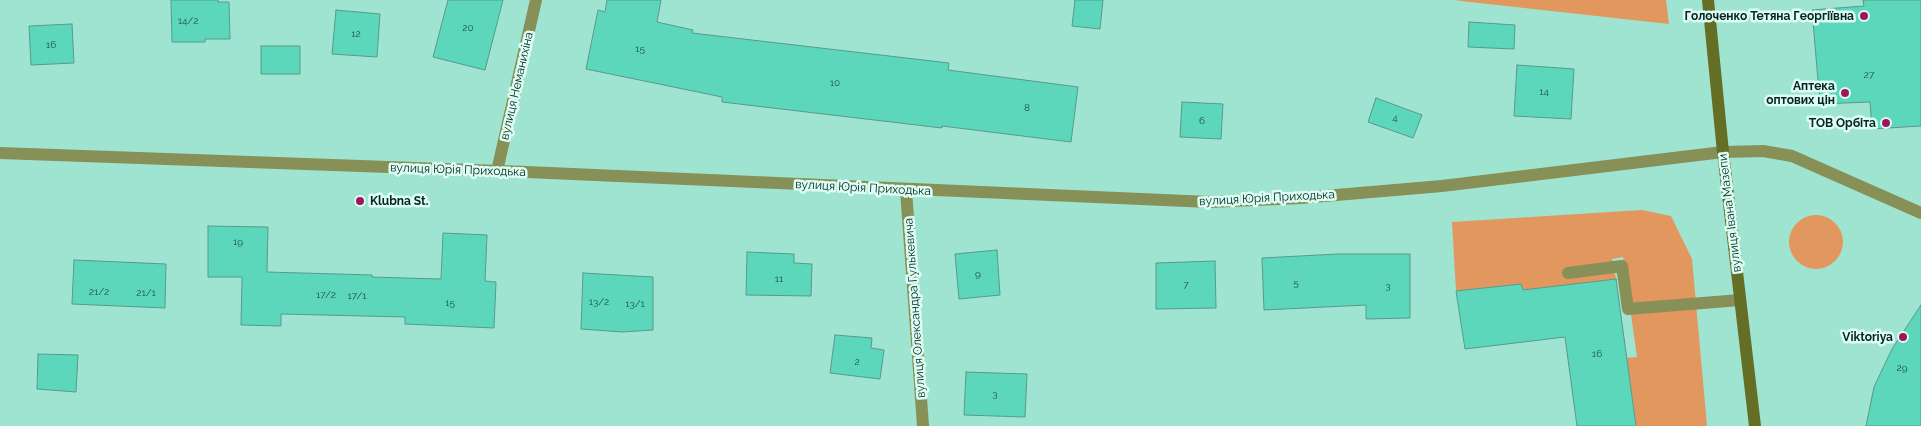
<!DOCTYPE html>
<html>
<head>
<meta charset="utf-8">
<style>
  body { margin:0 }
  canvas { display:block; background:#9fe3d1 }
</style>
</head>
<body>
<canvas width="1921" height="426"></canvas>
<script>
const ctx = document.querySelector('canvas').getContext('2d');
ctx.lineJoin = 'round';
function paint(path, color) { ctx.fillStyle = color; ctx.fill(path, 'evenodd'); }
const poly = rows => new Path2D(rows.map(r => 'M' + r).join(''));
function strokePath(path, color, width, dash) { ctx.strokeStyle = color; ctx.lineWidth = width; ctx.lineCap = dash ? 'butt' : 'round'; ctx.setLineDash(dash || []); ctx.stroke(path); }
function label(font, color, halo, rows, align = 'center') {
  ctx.font = font + ' Raleway,sans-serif'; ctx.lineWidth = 5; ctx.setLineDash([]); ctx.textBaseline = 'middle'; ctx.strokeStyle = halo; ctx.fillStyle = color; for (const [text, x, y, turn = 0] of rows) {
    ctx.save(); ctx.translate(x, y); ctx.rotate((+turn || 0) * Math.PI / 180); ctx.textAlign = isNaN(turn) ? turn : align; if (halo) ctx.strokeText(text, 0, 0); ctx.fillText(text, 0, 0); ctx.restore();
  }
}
const green = poly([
  [1455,0,1666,0,1669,24,1461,1],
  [1642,210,1671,216,1692,259,1707,426,1636,426,1627,358,1637,357,1623,257,1612,259,1616,279,1523,290,1521,284,1456,291,1452,222],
  '1789 242a27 27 0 1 1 54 0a27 27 0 1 1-54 0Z'
]);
const building = poly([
  [171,0,218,0,218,2,229,2,230,39,205,39,205,42,172,42,171,0],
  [448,0,503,0,485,70,433,57,448,0],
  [607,0,661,0,657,22,693,30,692,33,949,63,948,70,1078,87,1071,142,942,126,942,128,722,102,722,97,586,69,598,10,605,12,607,0],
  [1075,0,1103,0,1100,29,1072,26,1075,0],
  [1863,0,1921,0,1921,126,1872,129,1870,102,1820,104,1812,10,1864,6,1863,0],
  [336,10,380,14,377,57,332,54,336,10],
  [1469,22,1515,25,1514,49,1468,47,1469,22],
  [72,24,74,63,31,65,29,26,72,24],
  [261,46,300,46,300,74,261,74,261,46],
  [1517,65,1574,69,1571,119,1514,116,1517,65],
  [1376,98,1422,115,1413,138,1368,122,1376,98],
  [1182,102,1223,104,1221,139,1180,137,1182,102],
  [208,226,268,227,267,272,372,275,372,277,441,279,443,233,487,235,485,281,496,282,494,328,405,324,405,317,281,314,281,326,241,325,242,277,208,277,208,226],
  [997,250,1000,295,959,299,955,254,997,250],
  [747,252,794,254,794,263,812,264,811,296,746,295,747,252],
  [1338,254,1410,254,1410,318,1366,319,1366,305,1264,310,1262,258,1338,254],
  [74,260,166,264,165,308,72,304,74,260],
  [1215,261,1216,308,1156,309,1156,263,1215,261],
  [583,273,653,277,653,330,622,332,581,329,583,273],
  [1616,279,1636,426,1577,426,1565,337,1465,349,1456,291,1521,284,1523,290,1616,279],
  [1921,305,1921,426,1866,426,1874,387,1892,349,1921,305],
  [835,335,872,338,871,348,884,350,880,379,830,373,835,335],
  [38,354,78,355,76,392,37,389,38,354],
  [966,372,1027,374,1025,417,964,415,966,372]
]);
const pedestrian = poly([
  [1568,273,1622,266,1628,309,1740,300]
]);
const minor = poly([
  [1723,152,1763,151,1792,156,1921,213],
  [497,171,536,0],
  [906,190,923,426]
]);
const tertiary = poly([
  [0,153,527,172,1209,202,1301,198,1442,186,1723,152]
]);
const secondary = poly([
  [1708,0,1723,152,1755,426]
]);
const markers = [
  [1864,16,5,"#a1155e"],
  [1845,93,5,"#a1155e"],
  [1886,123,5,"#a1155e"],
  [360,201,5,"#a1155e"],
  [1903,337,5,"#a1155e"]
];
const numberNames = [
  ["14/2",188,21],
  ["20",468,28],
  ["12",356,34],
  ["16",51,45],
  ["15",640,49],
  ["27",1869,75],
  ["10",835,83],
  ["14",1544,92],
  ["8",1027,108],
  ["4",1395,118],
  ["6",1202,121],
  ["19",238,242],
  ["9",978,274],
  ["11",779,279],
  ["5",1296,283],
  ["7",1186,285],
  ["3",1388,286],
  ["21/2",99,292],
  ["21/1",146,293],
  ["17/2",326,295],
  ["17/1",357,296],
  ["13/2",599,302],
  ["15",450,303],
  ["13/1",635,304],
  ["16",1597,354],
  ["2",857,362],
  ["29",1902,368],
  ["3",995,394]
];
const poiNames = [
  ["Голоченко Тетяна Георгіївна",1854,16],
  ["Аптека",1835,86],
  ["оптових цін",1835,100],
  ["ТОВ Орбіта",1876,123],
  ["Klubna St.",370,201,"left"],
  ["Viktoriya",1893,337]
];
const streetNames = [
  ["вулиця Неманихіна",517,86,-77],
  ["вулиця Юрія Приходька",458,170,2],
  ["вулиця Юрія Приходька",863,188,3],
  ["вулиця Юрія Приходька",1267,198,-3],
  ["вулиця Івана Мазепи",1730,213,-97],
  ["вулиця Олександра Гулькевича",915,308,-94]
];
paint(green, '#e2975f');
paint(building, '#5cd7bc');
strokePath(building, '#589a8a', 1);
strokePath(pedestrian, '#879057', 12);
strokePath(minor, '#879057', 12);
strokePath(tertiary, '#879057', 12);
strokePath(secondary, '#646e25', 12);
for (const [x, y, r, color] of markers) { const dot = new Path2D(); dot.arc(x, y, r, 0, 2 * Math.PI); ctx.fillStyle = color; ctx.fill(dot); strokePath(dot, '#dcfdf3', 2); }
label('10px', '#1c5145', null, numberNames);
label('bold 12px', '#07241d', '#dcfdf3', poiNames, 'right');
label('12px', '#07241d', '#dcfdf3', streetNames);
</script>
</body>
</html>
